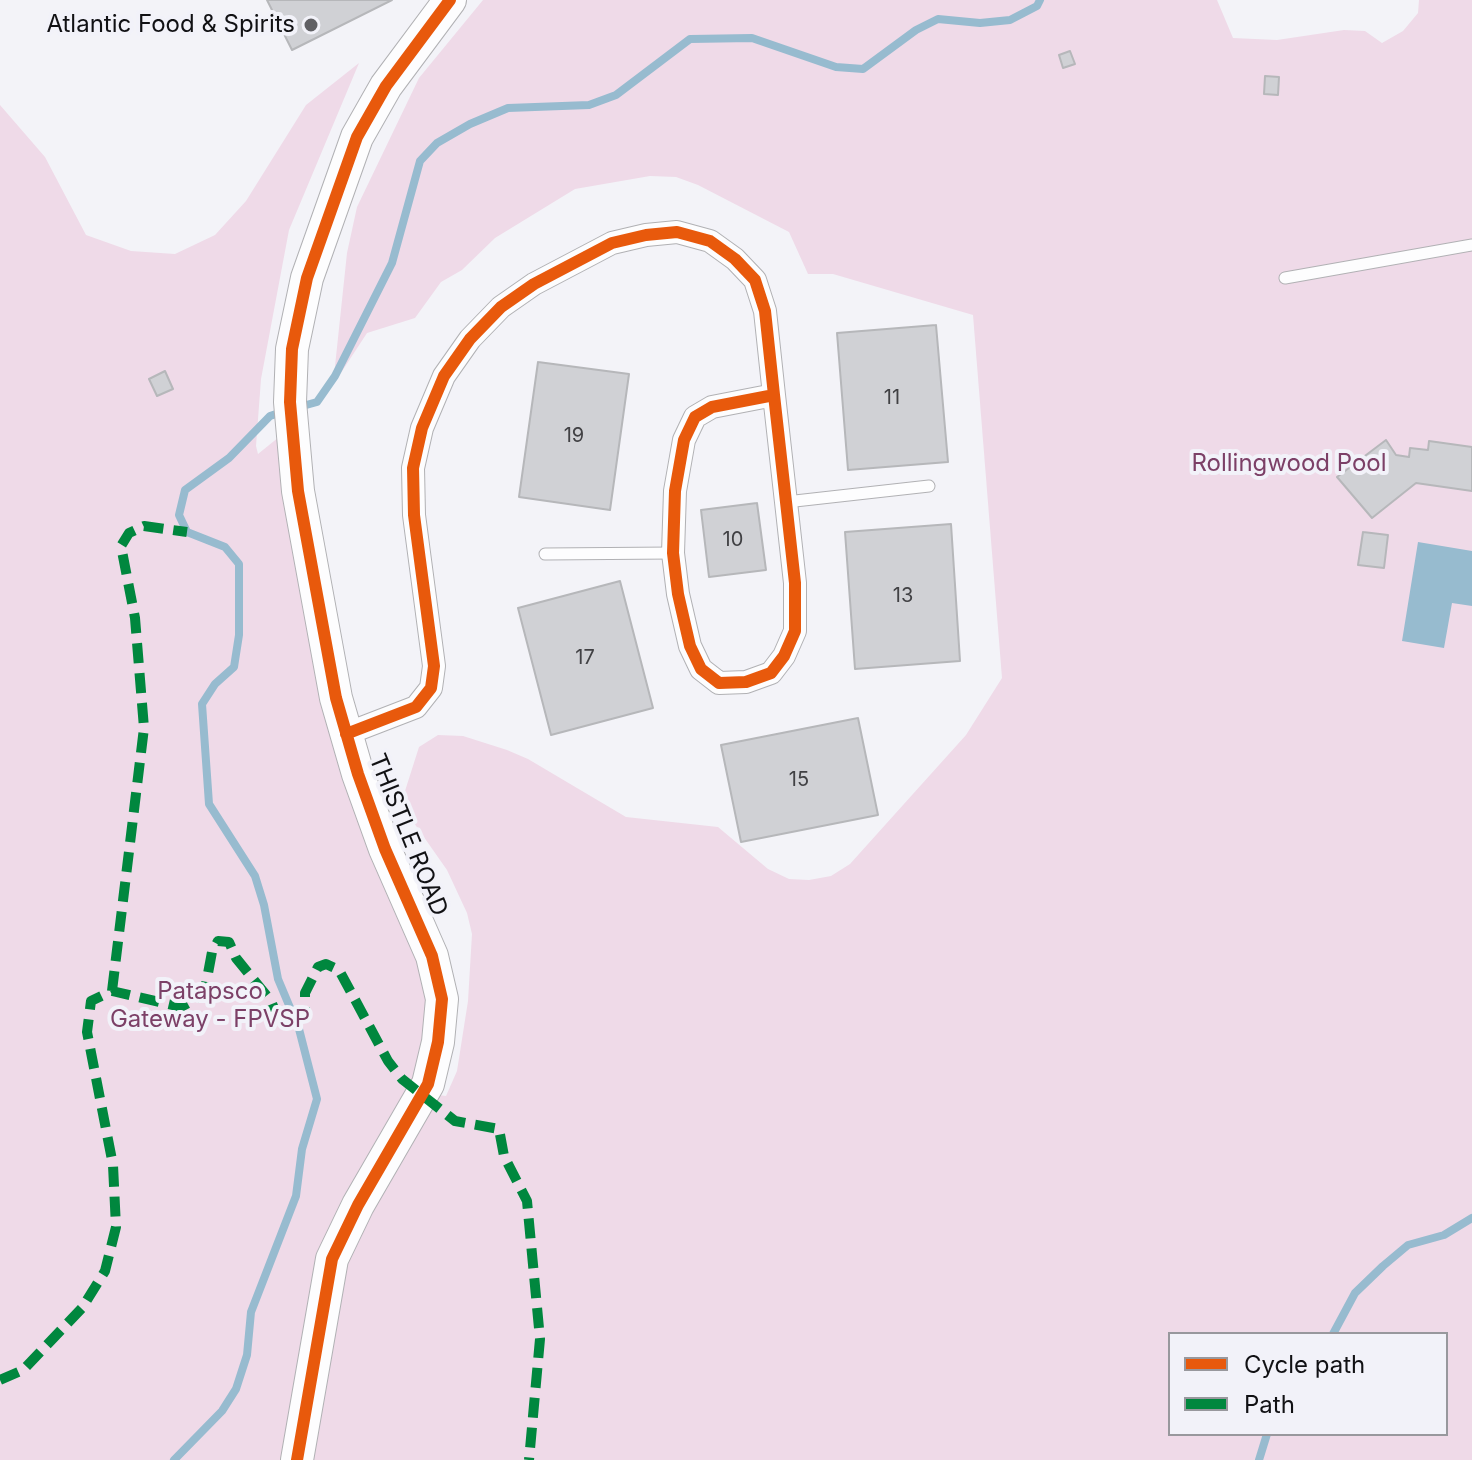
<!DOCTYPE html>
<html>
<head>
<meta charset="utf-8">
<style>
  body { margin:0 }
  #map { position:relative; width:1472px; height:1460px; overflow:hidden; background:#f3f3f8; font-family:Inter,sans-serif }
  canvas { display:block }
  .legend { position:absolute; left:1168px; top:1332px; width:280px; height:104px; box-sizing:border-box; background:#f2f2f9; border:2px solid #98989d; margin:0; padding:10px 14px; list-style:none; font-size:24px; color:#111114 }
  .legend li { display:flex; align-items:center; gap:16px; height:40px }
  .legend b { width:40px; border:2px solid #98989d }
</style>
</head>
<body>
<div id="map">
<canvas width="1472" height="1460"></canvas>
<ul class="legend">
<li><b style="height:10px;background:#e8590c"></b>Cycle path</li>
<li><b style="height:10px;background:#00873e"></b>Path</li>
</ul>
</div>
<script>
const ctx = document.querySelector('canvas').getContext('2d');
ctx.lineJoin = 'round';
function paint(path, color) { ctx.fillStyle = color; ctx.fill(path, 'evenodd'); }
const poly = rows => new Path2D(rows.map(r => 'M' + r).join(''));
function strokePath(path, color, width, dash) { ctx.strokeStyle = color; ctx.lineWidth = width; ctx.lineCap = dash ? 'butt' : 'round'; ctx.setLineDash(dash || []); ctx.stroke(path); }
function label(font, color, halo, rows, align = 'center') {
  ctx.font = font + ' Inter,sans-serif'; ctx.lineWidth = 8; ctx.setLineDash([]); ctx.textBaseline = 'middle'; ctx.strokeStyle = halo; ctx.fillStyle = color; for (const [text, x, y, turn = 0] of rows) {
    ctx.save(); ctx.translate(x, y); ctx.rotate((+turn || 0) * Math.PI / 180); ctx.textAlign = isNaN(turn) ? turn : align; if (halo) ctx.strokeText(text, 0, 0); ctx.fillText(text, 0, 0); ctx.restore();
  }
}
const green = poly([
  [483,0,1217,0,1233,38,1277,40,1344,30,1365,31,1382,43,1403,31,1418,13,1419,0,1472,0,1472,1460,0,1460,0,105,45,157,86,235,131,251,175,254,215,235,246,201,306,105,359,63,289,230,261,379,256,446,258,454,279,437,303,610,323,698,416,959,427,1001,427,1044,409,1091,446,1096,457,1071,468,1001,472,934,467,913,447,870,407,813,405,791,419,747,438,735,463,736,507,750,528,759,626,817,718,827,768,869,789,879,809,880,831,876,850,864,966,735,1002,678,973,315,833,274,808,274,789,232,698,185,676,177,650,176,575,189,495,238,462,270,441,282,415,318,367,333,333,385,347,253,357,207,419,78],
  [1170,1334,1446,1334,1446,1434,1170,1434]
]);
const water = poly([
  [1418,542,1472,551,1472,606,1452,603,1444,648,1402,641]
]);
const stream = poly([
  [299,407,317,402,335,376,392,263,420,161,437,143,470,124,508,108,589,105,616,95,690,39,752,38,836,67,863,69,916,30,938,19,980,23,1010,20,1037,6,1040,0],
  [1333,1334,1355,1293,1383,1266,1408,1245,1444,1235,1472,1218],
  [174,1460,222,1411,236,1389,247,1355,251,1312,296,1196,302,1149,317,1099,299,1029,278,979,264,905,255,876,209,804,202,704,215,684,234,667,239,635,239,564,225,547,187,532,179,515,185,490,229,458,270,416,282,412],
  [1259,1460,1267,1434]
]);
const building = poly([
  [267,0,392,0,292,50,267,0],
  [1070,51,1075,64,1063,68,1059,55,1070,51],
  [1265,76,1279,77,1278,95,1264,94,1265,76],
  [936,325,948,462,848,470,837,333,936,325],
  [538,362,629,374,610,510,519,497,538,362],
  [165,371,173,389,157,396,149,379,165,371],
  [1386,440,1396,455,1409,457,1410,448,1428,450,1429,441,1472,447,1472,491,1416,483,1372,518,1337,477,1386,440],
  [757,503,766,570,709,577,701,510,757,503],
  [951,524,960,661,855,669,845,532,951,524],
  [1363,532,1388,535,1384,568,1358,565,1363,532],
  [620,581,653,708,551,735,518,608,620,581],
  [858,718,878,815,741,842,721,745,858,718]
]);
const lane = poly([
  [1285,278,1472,245],
  [786,502,929,486],
  [545,554,673,553]
]);
const street = poly([
  [346,734,416,707,431,688,434,666,414,515,413,468,422,428,444,376,470,339,501,307,534,284,612,243,646,235,677,232,710,241,735,259,755,280,765,311,774,395,786,502,795,583,795,631,784,656,771,673,746,682,719,683,701,669,690,646,678,594,673,553,675,491,684,440,695,417,712,407,774,395]
]);
const secondary = poly([
  [297,1460,332,1259,358,1205,428,1084,438,1042,442,999,432,956,385,849,358,774,336,698,298,491,290,402,292,349,307,278,357,137,386,86,450,0]
]);
const quiet = poly([
  [112,991,144,728,135,618,121,546,129,533,144,526,187,532],
  [0,1380,23,1370,82,1308,105,1271,116,1227,113,1165,87,1032,91,1001,112,991,181,1007,199,997,206,984,212,952,218,941,229,942,236,958,271,1001,277,1016,290,1021,296,1021,305,1009,305,993,318,967,326,964,339,970,388,1061,402,1079,455,1121,499,1129,504,1156,527,1201,540,1339,529,1460]
]);
const cycleway = poly([
  [346,734,416,707,431,688,434,666,414,515,413,468,422,428,444,376,470,339,501,307,534,284,612,243,646,235,677,232,710,241,735,259,755,280,765,311,774,395,786,502,795,583,795,631,784,656,771,673,746,682,719,683,701,669,690,646,678,594,673,553,675,491,684,440,695,417,712,407,774,395],
  [297,1460,332,1259,358,1205,428,1084,438,1042,442,999,432,956,385,849,358,774,336,698,298,491,290,402,292,349,307,278,357,137,386,86,450,0]
]);
const markers = [
  [311,25,8,"#606064"]
];
const numberNames = [
  ["11",892,398],
  ["19",574,436],
  ["10",733,540],
  ["13",903,596],
  ["17",585,658],
  ["15",799,780]
];
const poiNames = [
  ["Atlantic Food & Spirits",295,25]
];
const parkNames = [
  ["Rollingwood Pool",1289,464],
  ["Patapsco",210,992],
  ["Gateway - FPVSP",210,1020]
];
const streetNames = [
  ["THISTLE ROAD",408,835,68]
];
paint(green, '#efdae8');
paint(water, '#97bbcf');
strokePath(stream, '#97bbcf', 8);
paint(building, '#d0d1d5');
strokePath(building, '#b6b7ba', 2);
strokePath(lane, '#b1b1b4', 13);
strokePath(street, '#b1b1b4', 24);
strokePath(secondary, '#b1b1b4', 34);
strokePath(lane, '#fdfdfe', 11);
strokePath(street, '#fdfdfe', 22);
strokePath(secondary, '#fdfdfe', 32);
strokePath(quiet, '#00873e', 10, [20, 10]);
strokePath(cycleway, '#e8590c', 12);
for (const [x, y, r, color] of markers) { const dot = new Path2D(); dot.arc(x, y, r, 0, 2 * Math.PI); ctx.fillStyle = color; ctx.fill(dot); strokePath(dot, '#f2f2f9', 3); }
label('20px', '#414144', null, numberNames);
label('24px', '#111114', '#f2f2f9', poiNames, 'right');
label('24px', '#7c4067', '#f2f2f9', parkNames);
label('24px', '#111114', '#f2f2f9', streetNames);
</script>
</body>
</html>
